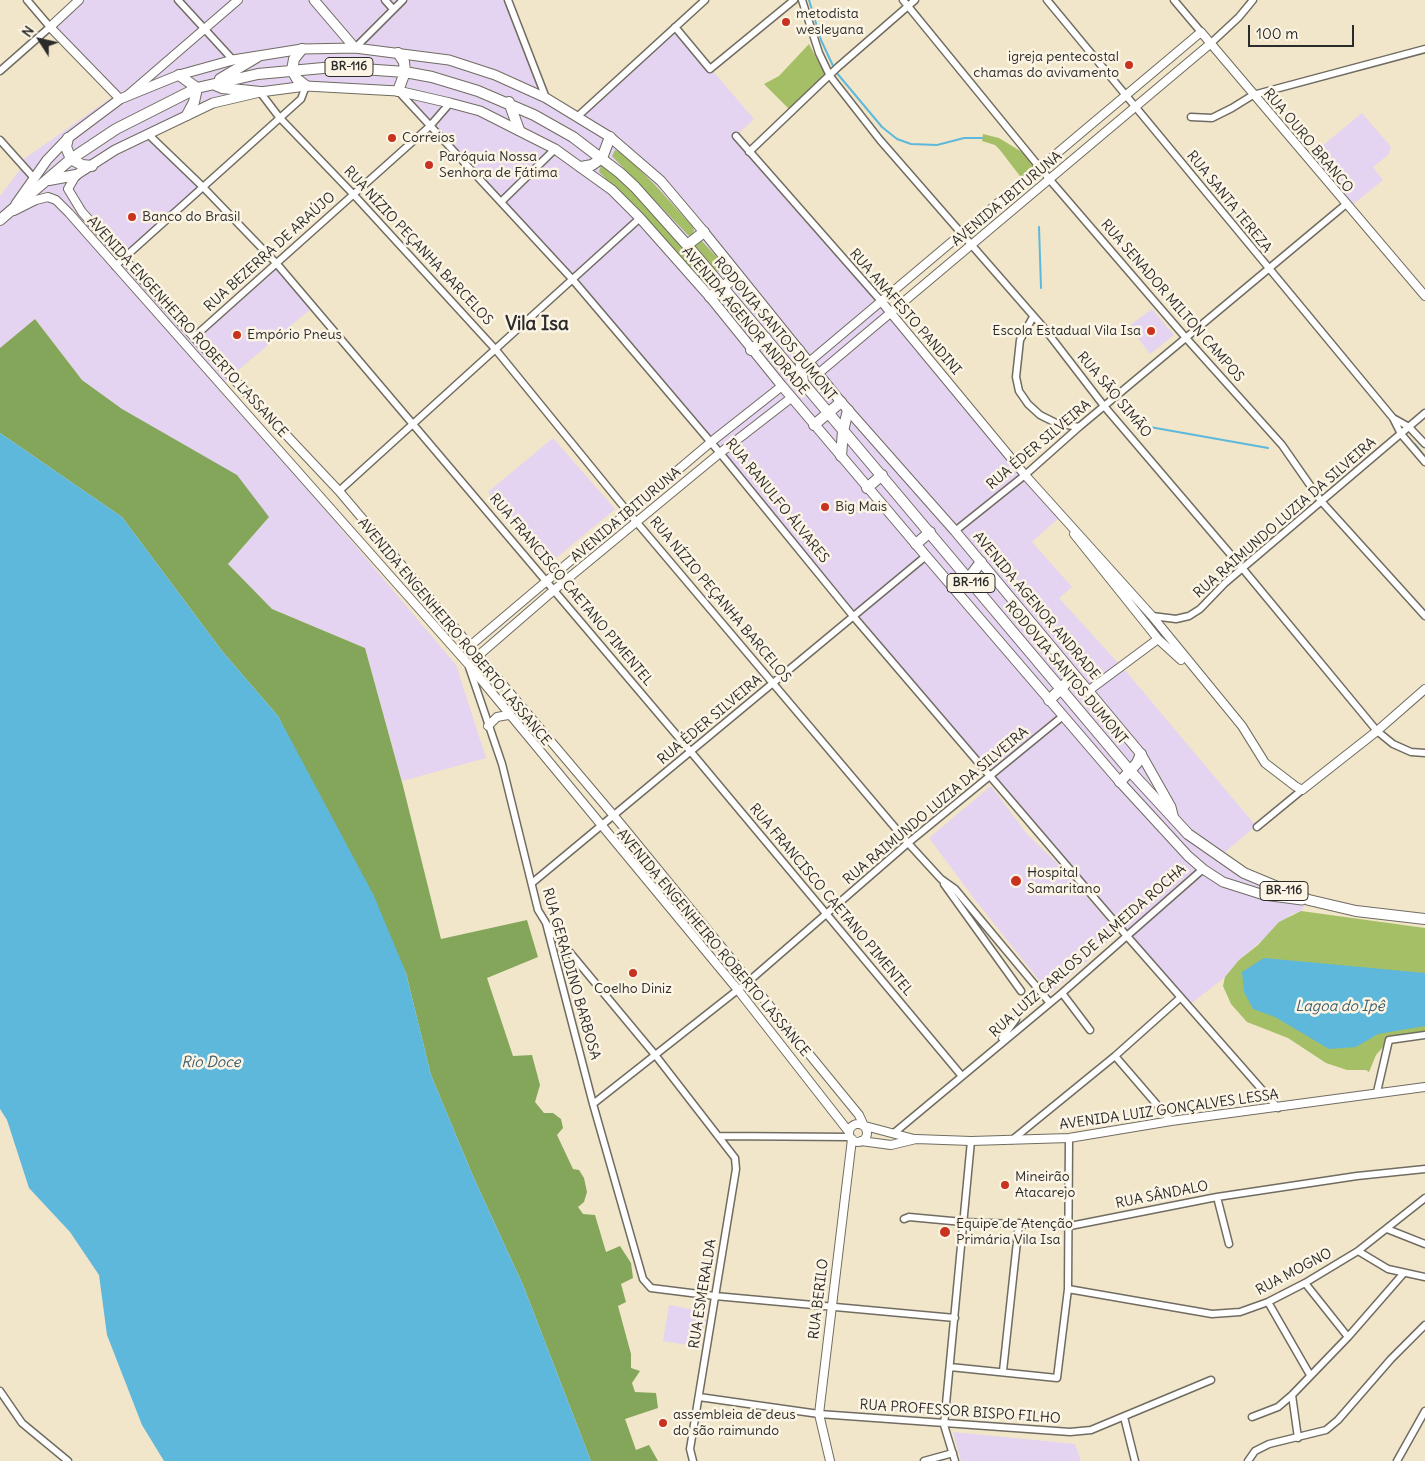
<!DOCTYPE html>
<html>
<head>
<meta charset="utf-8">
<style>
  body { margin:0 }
  #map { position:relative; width:1425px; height:1461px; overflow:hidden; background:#f1e6c9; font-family:Delius,sans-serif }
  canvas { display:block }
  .north { position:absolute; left:15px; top:15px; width:50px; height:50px; -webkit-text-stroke:4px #fcf5e5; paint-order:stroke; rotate:305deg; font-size:14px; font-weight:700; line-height:20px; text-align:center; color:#2b2b2b }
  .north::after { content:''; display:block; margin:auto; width:18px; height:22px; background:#2b2b2b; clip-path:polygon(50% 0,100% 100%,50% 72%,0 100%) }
  .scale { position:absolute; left:1248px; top:25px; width:106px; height:22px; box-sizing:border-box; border:2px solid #2b2b2b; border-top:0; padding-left:6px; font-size:15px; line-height:18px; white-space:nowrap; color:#2b2b2b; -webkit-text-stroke:4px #fcf5e5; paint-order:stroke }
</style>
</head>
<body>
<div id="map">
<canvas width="1425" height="1461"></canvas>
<div class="north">N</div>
<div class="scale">100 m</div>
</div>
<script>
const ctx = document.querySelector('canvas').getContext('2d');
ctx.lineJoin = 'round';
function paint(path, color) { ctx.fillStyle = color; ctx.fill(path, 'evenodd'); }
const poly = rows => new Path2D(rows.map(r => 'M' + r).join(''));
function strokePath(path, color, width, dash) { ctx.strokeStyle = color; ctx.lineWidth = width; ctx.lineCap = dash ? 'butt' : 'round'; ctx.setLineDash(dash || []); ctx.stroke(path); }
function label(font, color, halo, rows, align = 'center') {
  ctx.font = font + ' Delius,sans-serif'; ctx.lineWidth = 5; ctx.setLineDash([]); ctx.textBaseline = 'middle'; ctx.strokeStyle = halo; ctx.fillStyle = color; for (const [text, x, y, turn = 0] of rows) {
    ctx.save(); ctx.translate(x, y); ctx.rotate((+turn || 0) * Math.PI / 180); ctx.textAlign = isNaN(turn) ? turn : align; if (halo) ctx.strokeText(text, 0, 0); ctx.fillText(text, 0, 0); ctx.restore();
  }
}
const built = poly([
  [79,0,508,0,546,98,577,117,675,27,754,119,736,136,1061,516,1032,542,1072,587,1059,598,1129,675,1256,826,1219,857,1308,901,1301,911,1292,914,1239,960,1225,977,1188,1006,595,309,398,91,307,87,238,97,148,134,202,186,125,258,194,336,277,265,313,307,217,388,305,486,456,665,486,758,402,781,365,648,272,609,228,564,269,517,82,380,35,319,0,348,0,196,19,171,24,159,115,95,51,27],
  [1362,113,1391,147,1388,155,1373,167,1383,180,1351,206,1310,156],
  [1152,309,1174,335,1150,354,1129,326],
  [553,438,615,509,550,563,488,492],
  [991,786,1027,834,1058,864,1118,933,1050,994,973,897,929,838],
  [669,1305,707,1312,700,1347,663,1341],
  [953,1432,1075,1444,1081,1461,961,1461]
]);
const green = poly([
  [809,44,826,76,790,110,764,84,779,76],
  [983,134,999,138,1030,157,1039,167,1023,180,1000,150,995,145,982,141],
  [615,150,623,153,656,186,693,227,694,231,691,236,688,235,612,156],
  [601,165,604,165,636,194,703,272,703,277,700,279,638,210,599,172],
  [700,239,725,266,723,270,716,272,694,247],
  [1301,911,1425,928,1425,1034,1390,1039,1376,1055,1369,1072,1366,1070,1347,1070,1326,1063,1288,1038,1247,1022,1231,1004,1223,986,1225,977,1239,960,1258,945,1279,922]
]);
const forest = poly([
  [35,319,82,380,122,409,237,475,269,517,228,564,272,609,365,648,403,786,441,939,527,920,538,957,487,978,513,1056,532,1055,540,1085,535,1102,544,1113,553,1113,561,1119,563,1128,557,1135,573,1169,579,1170,584,1178,587,1192,584,1202,578,1207,583,1214,595,1215,606,1252,620,1246,631,1263,633,1278,621,1284,626,1302,618,1306,631,1354,631,1368,640,1371,632,1383,635,1392,656,1393,658,1408,625,1419,636,1450,649,1445,658,1461,591,1461,523,1285,473,1176,431,1075,406,973,278,716,222,651,122,517,0,433,0,348]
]);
const water = poly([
  [0,433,122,517,222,651,278,716,374,896,406,973,431,1075,473,1176,523,1285,591,1461,164,1461,142,1425,107,1335,99,1275,70,1232,29,1188,7,1120,0,1109],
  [1264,958,1425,973,1425,1026,1378,1034,1356,1047,1329,1049,1275,1017,1253,1009,1244,992,1242,972]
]);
const stream = poly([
  [809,0,821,40,834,68],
  [836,72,882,127,897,139,911,144,937,145,964,138,982,138],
  [1039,227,1041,288],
  [1133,424,1268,448],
  [1415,444,1425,457]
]);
const minor = poly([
  [178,0,233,60],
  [385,0,393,9],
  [508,0,546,98],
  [802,0,819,53,830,76,880,140,1044,328,1104,406,1243,569,1377,731,1393,744,1411,752,1425,753],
  [903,0,1050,180,1186,338,1282,445,1321,501,1425,616],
  [1047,0,1393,418,1401,434,1425,462],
  [1174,0,1201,32],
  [675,27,710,69,794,0],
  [1210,44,1239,17,1253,0],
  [355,48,403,0],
  [0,71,50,27,27,0],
  [260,92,279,117,354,195,496,350,628,512,908,843,941,879,955,889,1050,1003],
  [399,92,573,280,720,453,853,616,1126,935,1278,1108],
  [577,117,705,0],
  [1191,117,1212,118,1232,108,1253,95,1425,49],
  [148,134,202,186,277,264,691,752,961,1075],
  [736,136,881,301],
  [0,140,34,178],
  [749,152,838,67,915,0],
  [501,202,555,149],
  [115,266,301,99,306,86],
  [1033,317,1020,340,1016,377,1019,391,1028,404,1040,415,1056,423,1079,427],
  [194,337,430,126,450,103],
  [1393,418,1409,427,1425,444],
  [339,491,640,218],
  [955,531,1025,475,1079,427,1345,205],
  [1152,616,1176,619,1189,616,1200,609,1225,583,1425,413],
  [469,667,502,764,538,910,546,923,593,1104,643,1279,651,1288,715,1296,955,1318],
  [1257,827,1302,790],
  [532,883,926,556],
  [944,884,1021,991],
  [547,925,656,1056,735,1158,736,1169,690,1449,693,1461],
  [1062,993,1090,1030],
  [1002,1038,1016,1019],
  [1115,1056,1171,1121],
  [1377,1092,1389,1040,1425,1035],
  [593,1104,749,981,908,843,1063,716],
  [894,1133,1062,993,1203,869],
  [718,1136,850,1137],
  [1012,1140,1115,1056,1180,998],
  [1217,1197,1229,1244],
  [904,1219,909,1217,963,1222,1070,1226,1217,1197,1357,1176,1425,1169],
  [1387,1229,1425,1244],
  [1358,1251,1388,1269,1425,1277],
  [1305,1283,1348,1337],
  [1068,1289,1212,1314,1240,1312,1268,1302,1305,1283,1358,1251,1425,1198],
  [1268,1302,1310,1375],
  [950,1367,1057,1378,1068,1289,1069,1138],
  [1003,1371,1019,1223],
  [0,1391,22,1423,68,1461],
  [1292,1395,1298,1438],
  [699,1397,819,1414,1070,1432,1091,1430,1211,1380],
  [1124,1417,1135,1461],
  [1252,1417,1278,1407,1292,1395,1348,1337,1403,1274],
  [924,1461,953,1453],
  [955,1461,944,1425,971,1141],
  [1248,1461,1255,1451,1269,1444,1326,1430,1338,1420,1391,1359,1425,1325],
  [1397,1461,1425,1411]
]);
const tertiary = poly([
  [79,0,50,27,120,99],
  [129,94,238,0],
  [76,175,68,189,82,212,194,337,339,491,620,823,859,1115,864,1126],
  [14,211,36,200,48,197,56,200,69,213,469,665,738,990,849,1132],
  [881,301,1025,475,1152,616,1242,726,1265,763,1295,786,1302,790,1377,731,1425,689],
  [809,362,1201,32,1425,296],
  [819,373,1210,44],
  [1074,534,1158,639,1181,660],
  [471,645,711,442,782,386],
  [479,655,554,590,720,453,791,398],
  [1088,691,1158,639],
  [488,726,497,717,508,715],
  '849 1133a9 9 0 1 1 18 0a9 9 0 1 1-18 0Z',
  [865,1126,914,1139],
  [861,1141,891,1145,916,1139,971,1141,1069,1138,1171,1121,1425,1087],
  [830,1461,819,1414,852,1139]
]);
const secondary = poly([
  [314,0,355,48],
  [76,175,115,150,213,103,260,92,306,86,398,91,450,103,480,111,555,149,612,190,640,218,710,297,782,386,926,556,1120,782,1188,856,1203,869,1223,882,1264,895,1302,900],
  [16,204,47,160,68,138,120,99,179,75,233,60,302,49,355,48,449,60,495,75,546,98,610,137,661,181,704,232,841,402,955,531,1141,754,1171,807,1174,819]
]);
const trunk = poly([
  [302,49,294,59,292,70,297,79,306,86],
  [398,53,404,62,405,72,398,91],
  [179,75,197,88],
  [220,79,257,57],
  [215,85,222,88,260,92],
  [509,102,519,130],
  [187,115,194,102,197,88],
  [68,138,66,147,71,159,82,165,92,166],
  [581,167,592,165,602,158,610,137],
  [49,180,76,175],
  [0,220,71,159,116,129,197,88,258,74,334,67,405,72,432,77,478,91,534,115,573,137,620,173,635,187,687,245,1130,771,1188,834,1244,873,1309,900,1356,911,1425,919],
  [687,245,704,232],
  [710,297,738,275],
  [751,350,766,338],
  [799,350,803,382],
  [814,425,841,402],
  [841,456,843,431,848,410],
  [867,488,882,475],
  [916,544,930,532],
  [968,579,981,562],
  [1049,700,1062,688,1073,674],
  [1120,782,1137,763,1141,754]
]);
const markers = [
  [786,22,5,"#c8321e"],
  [1129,65,5,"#c8321e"],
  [392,138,5,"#c8321e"],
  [429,165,5,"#c8321e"],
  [132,217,5,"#c8321e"],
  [1151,331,5,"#c8321e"],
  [237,335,5,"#c8321e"],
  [825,507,5,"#c8321e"],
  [1016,881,6,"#c8321e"],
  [633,973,5,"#c8321e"],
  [1005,1185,5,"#c8321e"],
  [945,1232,6,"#c8321e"],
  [663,1423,5,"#c8321e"]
];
const shields = [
  [349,67,48],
  [971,583,48],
  [1284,891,48]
];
const shieldNames = [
  ["BR-116",349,67],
  ["BR-116",971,583],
  ["BR-116",1284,891]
];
const poiNames = [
  ["metodista",796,14],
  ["wesleyana",796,30],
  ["igreja pentecostal",1119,57,"right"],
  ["chamas do avivamento",1119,73,"right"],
  ["Correios",402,138],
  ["Paróquia Nossa",439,157],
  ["Senhora de Fátima",439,173],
  ["Banco do Brasil",142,217],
  ["Escola Estadual Vila Isa",1141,331,"right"],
  ["Empório Pneus",247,335],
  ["Big Mais",835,507],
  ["Hospital",1027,873],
  ["Samaritano",1027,889],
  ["Coelho Diniz",633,989,"center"],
  ["Mineirão",1015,1177],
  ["Atacarejo",1015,1193],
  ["Equipe de Atenção",956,1224],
  ["Primária Vila Isa",956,1240],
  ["assembleia de deus",673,1415],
  ["do são raimundo",673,1431]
];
const streetNames = [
  ["RUA OURO BRANCO",1308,141,50],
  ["AVENIDA IBITURUNA",1007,199,-40],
  ["RUA SANTA TEREZA",1229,202,51],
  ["RUA NÍZIO PEÇANHA BARCELOS",418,246,47],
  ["RUA BEZERRA DE ARAÚJO",270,252,-42],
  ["RUA SENADOR MILTON CAMPOS",1172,301,49],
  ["RUA ANAFESTO PANDINI",905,312,49],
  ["AVENIDA AGENOR ANDRADE",745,321,50],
  ["AVENIDA ENGENHEIRO ROBERTO LASSANCE",187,327,48],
  ["RODOVIA SANTOS DUMONT",775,329,50],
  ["RUA SÃO SIMÃO",1114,395,50],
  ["RUA ÉDER SILVEIRA",1039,445,-40],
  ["RUA RANULFO ÁLVARES",777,501,51],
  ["AVENIDA IBITURUNA",626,515,-40],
  ["RUA RAIMUNDO LUZIA DA SILVEIRA",1285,518,-41],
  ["RUA FRANCISCO CAETANO PIMENTEL",571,590,50],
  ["RUA NÍZIO PEÇANHA BARCELOS",720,600,50],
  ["AVENIDA AGENOR ANDRADE",1036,606,50],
  ["AVENIDA ENGENHEIRO ROBERTO LASSANCE",454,632,50],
  ["RODOVIA SANTOS DUMONT",1066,673,50],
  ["RUA ÉDER SILVEIRA",710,720,-40],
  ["RUA RAIMUNDO LUZIA DA SILVEIRA",936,806,-40],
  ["RUA FRANCISCO CAETANO PIMENTEL",831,900,50],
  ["AVENIDA ENGENHEIRO ROBERTO LASSANCE",713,943,50],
  ["RUA LUIZ CARLOS DE ALMEIDA ROCHA",1088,951,-41],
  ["RUA GERALDINO BARBOSA",571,974,74],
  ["AVENIDA LUIZ GONÇALVES LESSA",1169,1110,-8],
  ["RUA SÂNDALO",1162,1195,-11],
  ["RUA MOGNO",1294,1272,-28],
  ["RUA ESMERALDA",703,1294,-81],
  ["RUA BERILO",819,1299,-83],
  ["RUA PROFESSOR BISPO FILHO",960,1412,4]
];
const waterNames = [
  ["Lagoa do Ipê",1340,1007],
  ["Rio Doce",211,1063]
];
const districtNames = [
  ["Vila Isa",537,325]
];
paint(built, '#e4d3f1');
paint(green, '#a4bf66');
paint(forest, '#83a65b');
paint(water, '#5eb8dc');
strokePath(stream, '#5eb8dc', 2);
strokePath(minor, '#706c62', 9);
strokePath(tertiary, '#706c62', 10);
strokePath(secondary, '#706c62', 11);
strokePath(trunk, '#706c62', 12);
strokePath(minor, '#fff', 6);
strokePath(tertiary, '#fff', 8);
strokePath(secondary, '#fff', 9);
strokePath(trunk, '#fff', 10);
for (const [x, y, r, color] of markers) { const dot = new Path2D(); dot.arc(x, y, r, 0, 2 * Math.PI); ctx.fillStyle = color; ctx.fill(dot); strokePath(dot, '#fcf5e5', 2); }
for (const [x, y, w] of shields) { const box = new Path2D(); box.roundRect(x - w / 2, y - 9.5, w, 19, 4); ctx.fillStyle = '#fcf5e5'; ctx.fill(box); strokePath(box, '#2b2b2b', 1); }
label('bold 12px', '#2b2b2b', null, shieldNames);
label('14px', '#2b2b2b', '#fcf5e5', poiNames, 'left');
label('14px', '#2b2b2b', '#fcf5e5', streetNames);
label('italic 15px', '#3d5c69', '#fcf5e5', waterNames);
label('bold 19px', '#2b2b2b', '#fcf5e5', districtNames);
</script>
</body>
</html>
